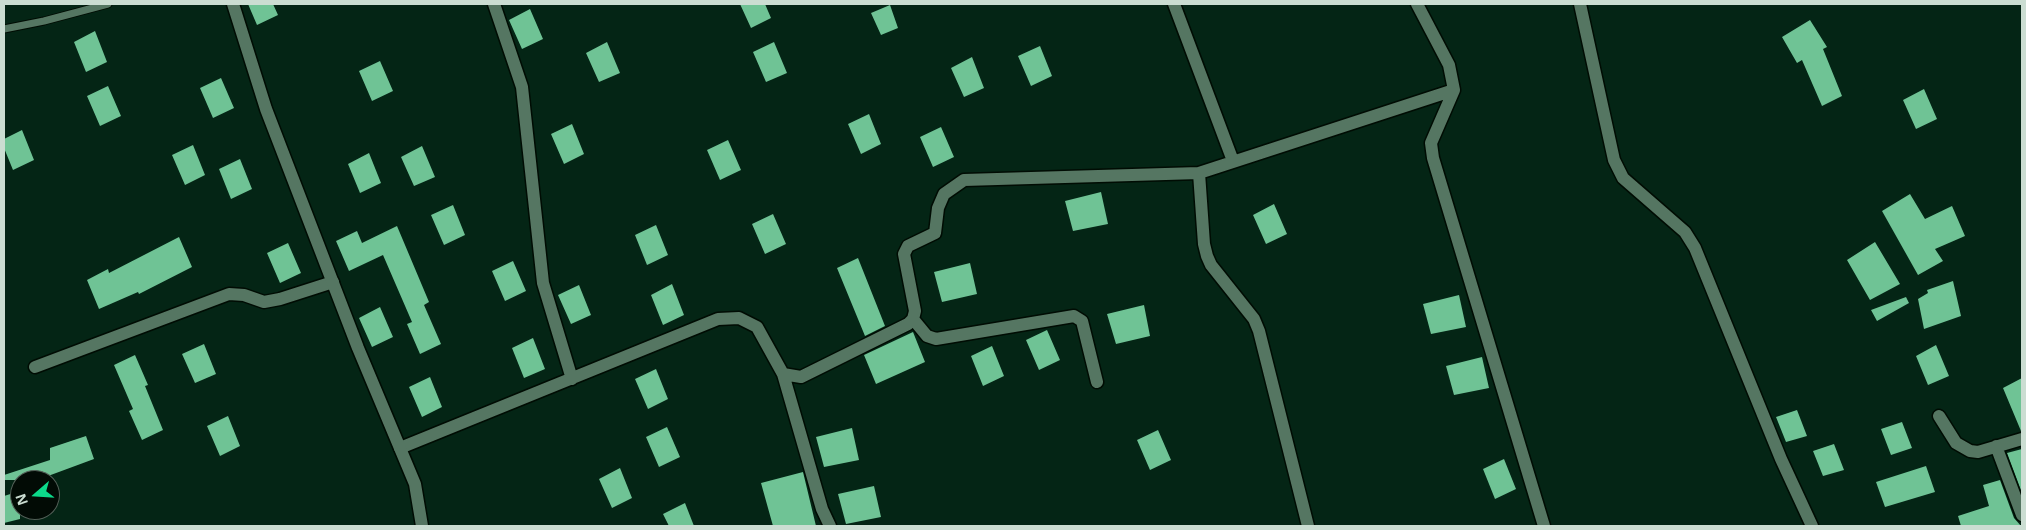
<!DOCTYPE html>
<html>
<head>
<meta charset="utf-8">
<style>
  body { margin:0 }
  #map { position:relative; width:2026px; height:530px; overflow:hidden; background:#042515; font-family:"Noto Sans",sans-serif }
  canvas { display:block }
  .frame { position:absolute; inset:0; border:5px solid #cbddd2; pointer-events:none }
  .north { position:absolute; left:10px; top:470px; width:50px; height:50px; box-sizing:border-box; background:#020b05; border:1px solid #525f57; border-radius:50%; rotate:251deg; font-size:14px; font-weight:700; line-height:20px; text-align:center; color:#cbddd2 }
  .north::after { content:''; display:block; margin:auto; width:18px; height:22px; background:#0cd98a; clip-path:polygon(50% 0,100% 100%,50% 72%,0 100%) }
</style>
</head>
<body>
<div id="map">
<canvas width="2026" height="530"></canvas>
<div class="frame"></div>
<div class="north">N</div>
</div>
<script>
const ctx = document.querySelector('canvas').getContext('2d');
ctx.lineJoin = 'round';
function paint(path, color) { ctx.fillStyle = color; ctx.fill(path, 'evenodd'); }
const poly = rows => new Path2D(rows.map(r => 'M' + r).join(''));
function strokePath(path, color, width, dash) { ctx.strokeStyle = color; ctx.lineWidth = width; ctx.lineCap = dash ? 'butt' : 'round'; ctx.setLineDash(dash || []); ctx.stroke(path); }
const building = poly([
  [248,4,273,4,278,15,257,25],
  [740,4,765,4,771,18,751,28],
  [890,5,898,28,881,35,871,13],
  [530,9,543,39,522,49,509,20],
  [1810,20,1827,47,1823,49,1842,96,1822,106,1802,60,1797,63,1782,37],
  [95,31,107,62,86,72,74,42],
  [607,42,620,73,599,82,586,53],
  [774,42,787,73,766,82,753,52],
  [1040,46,1052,76,1031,86,1018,56],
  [972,57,984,88,964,97,951,68],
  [380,61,393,91,372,101,359,71],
  [221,78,234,108,213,118,200,88],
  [108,86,121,116,100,126,87,96],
  [1924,89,1937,119,1916,129,1903,100],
  [869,114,881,144,861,154,848,124],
  [572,124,584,154,564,164,551,134],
  [941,127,954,157,933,167,920,137],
  [22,130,34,160,13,170,4,148,4,139],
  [728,140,741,170,720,180,707,150],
  [193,145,205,175,185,185,172,155],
  [422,146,435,177,414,186,401,157],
  [369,153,381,183,360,193,348,164],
  [240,159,252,189,231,199,219,169],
  [1101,192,1108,224,1073,231,1065,201],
  [1910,194,1925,219,1952,206,1965,236,1935,249,1943,261,1918,275,1882,211],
  [1274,204,1287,234,1266,244,1253,215],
  [453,205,465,235,444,245,431,215],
  [773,214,786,244,765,254,752,224],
  [656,225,668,255,647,265,635,235],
  [397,226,429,302,424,305,441,344,420,354,407,324,412,322,383,255,349,271,336,241,357,231,362,243],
  [179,237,192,267,139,294,138,292,99,309,87,280,108,269,109,273],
  [1875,242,1900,284,1870,300,1847,260],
  [288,243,301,273,280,283,267,253],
  [858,258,885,326,865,336,837,268],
  [513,261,526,291,505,301,492,271],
  [970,263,977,294,942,302,934,272],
  [1953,281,1961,316,1924,329,1918,299,1928,293,1927,290],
  [672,284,684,315,663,325,651,295],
  [579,285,591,315,571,324,558,295],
  [1459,295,1466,327,1431,334,1423,304],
  [1906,297,1909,303,1877,321,1871,310],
  [1144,305,1150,336,1116,344,1107,314],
  [380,307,393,337,372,347,359,318],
  [1047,330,1060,360,1039,370,1026,340],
  [913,332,925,362,876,384,864,355],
  [533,338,545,369,524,378,512,348],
  [204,344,216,374,195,383,182,354],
  [1936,345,1949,376,1928,385,1916,356],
  [992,346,1004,376,983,386,971,356],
  [135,355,148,385,145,386,163,430,142,440,129,411,133,409,114,365],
  [1482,357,1489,388,1454,395,1446,366],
  [656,369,668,399,648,409,635,379],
  [430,377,442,407,422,417,409,387],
  [2022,378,2022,431,2021,431,2003,388],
  [1797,410,1807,436,1786,442,1776,417],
  [228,416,240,446,220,456,207,426],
  [1902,422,1912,448,1891,455,1881,429],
  [667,427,680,457,659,467,646,437],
  [852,428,859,460,824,467,816,437],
  [1158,430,1171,460,1150,470,1137,440],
  [86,436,94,459,48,476,49,480,4,480,4,475,50,460,50,448],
  [1834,444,1844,470,1823,476,1813,451],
  [2022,449,2022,493,2007,453],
  [1504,459,1516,489,1495,499,1483,469],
  [1926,466,1935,492,1885,507,1876,482],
  [620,468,632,498,612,508,599,479],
  [803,472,816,526,773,526,761,483],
  [2000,480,2014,518,2021,526,1961,526,1958,516,1989,506,1983,485],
  [874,486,881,517,846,524,838,494],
  [20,491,20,519,4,523,4,496],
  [685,503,694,526,669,526,663,514]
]);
const service = poly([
  [4,29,44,21,108,4]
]);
const minor = poly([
  [494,4,522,87,543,283,572,379],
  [1174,4,1233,161],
  [1417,4,1449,65,1454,90,1431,143,1433,158,1544,526],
  [1580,4,1614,160,1623,178,1685,232,1695,248,1781,459,1812,526],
  [1199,173,1204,244,1207,256,1211,265,1254,319,1259,331,1308,526],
  [913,319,927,336,936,339,1074,316,1082,321,1097,382],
  [35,367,229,294,244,295,264,302,280,299,333,282],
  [783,374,822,509,830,526],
  [1939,416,1956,443,1970,451,1978,452,2022,439],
  [1996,446,2022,515],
  [400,448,718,319,739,318,757,327,783,374,801,377,908,324,913,319,915,311,904,254,908,246,935,233,938,208,944,194,964,180,1199,173,1454,90]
]);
const tertiary = poly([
  [233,4,266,109,358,348,415,484,422,526]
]);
paint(building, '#6fc395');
strokePath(service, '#000c03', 9);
strokePath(minor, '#000c03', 15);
strokePath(tertiary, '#000c03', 15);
strokePath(service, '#557662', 7);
strokePath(minor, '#557662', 12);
strokePath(tertiary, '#557662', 12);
</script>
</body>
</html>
